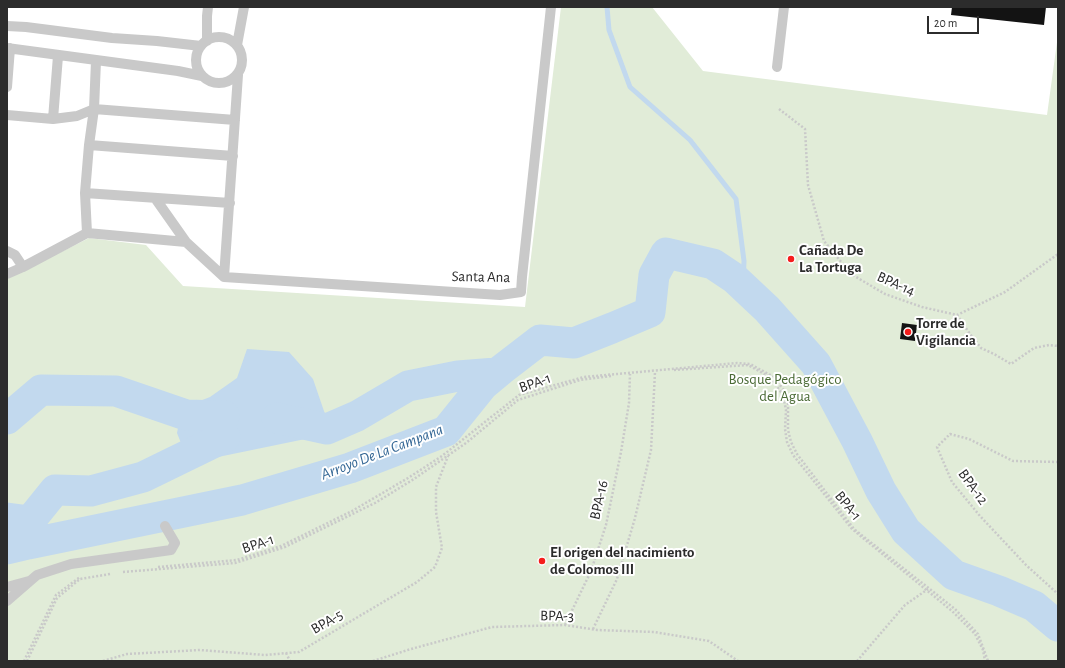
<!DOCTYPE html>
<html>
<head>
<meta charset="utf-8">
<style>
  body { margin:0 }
  #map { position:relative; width:1065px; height:668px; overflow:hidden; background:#fff; font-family:"Alegreya Sans",sans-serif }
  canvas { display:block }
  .frame { position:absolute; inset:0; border:8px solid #2c2c2c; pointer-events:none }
  .scale { position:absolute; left:927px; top:16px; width:52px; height:18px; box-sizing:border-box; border:2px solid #2c2c2c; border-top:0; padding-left:5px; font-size:12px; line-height:14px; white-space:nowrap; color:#2c2c2c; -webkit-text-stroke:3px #fff; paint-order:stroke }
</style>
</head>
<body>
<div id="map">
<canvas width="1065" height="668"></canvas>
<div class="frame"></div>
<div class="scale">20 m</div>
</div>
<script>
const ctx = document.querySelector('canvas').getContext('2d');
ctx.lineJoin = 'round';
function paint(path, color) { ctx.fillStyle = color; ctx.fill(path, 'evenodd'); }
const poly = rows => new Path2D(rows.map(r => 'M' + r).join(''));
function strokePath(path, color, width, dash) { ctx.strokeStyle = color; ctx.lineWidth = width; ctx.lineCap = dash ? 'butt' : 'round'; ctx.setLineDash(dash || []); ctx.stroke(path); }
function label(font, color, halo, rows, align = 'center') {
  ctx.font = font + ' "Alegreya Sans",sans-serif'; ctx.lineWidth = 4; ctx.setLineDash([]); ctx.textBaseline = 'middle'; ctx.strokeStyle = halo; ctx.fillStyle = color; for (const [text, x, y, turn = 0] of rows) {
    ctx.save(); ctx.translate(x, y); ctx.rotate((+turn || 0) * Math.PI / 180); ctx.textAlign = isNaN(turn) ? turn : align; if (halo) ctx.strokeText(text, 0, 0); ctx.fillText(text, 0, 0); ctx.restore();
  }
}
const green = poly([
  [561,7,652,7,703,71,1047,115,1058,35,1058,661,7,661,7,279,89,238,146,245,183,286,525,307]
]);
const water = poly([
  [247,349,289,352,313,379,325,414,315,437,189,463,177,433,182,408,210,397,237,378]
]);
const stream = poly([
  [607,7,609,30,630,87,690,140,736,199,744,261,743,286]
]);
const river = poly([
  [277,418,327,429,357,416,408,386,458,376,496,373],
  [7,419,41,390,116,391,186,415,224,416],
  [7,518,30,521,55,490,91,491,143,477,225,437],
  [7,549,28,544,242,500,350,468,446,431,483,385,501,370,540,340,574,343,612,328,650,312,654,275,666,253,713,264,734,278,767,309,816,364,857,441,881,491,906,531,954,575,999,591,1034,606,1058,626]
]);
const building = poly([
  [952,7,1046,7,1044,25,951,15],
  [902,323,917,325,915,341,900,339]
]);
const path = poly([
  [779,109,805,129,808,185,824,241,851,274,885,294,922,307,957,315,1005,292,1058,254],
  [957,315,970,334,981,348,994,354,1011,364,1034,348,1049,345,1058,346],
  [674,370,748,365,770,377,783,395,786,410,785,429,787,442,793,455,852,529,952,611,975,634,983,650,985,661],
  [1058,462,1013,461,969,439,950,434,937,447,952,482,980,516,1026,565,1058,594],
  [158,567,237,560,281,546,352,511,408,478,442,456,519,395,584,377,737,363,750,364,774,377,785,392,788,401,788,430,791,442,797,454,854,529,955,609,978,634,988,661],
  [123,572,235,563,285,547,375,503,414,479,466,443,518,400,580,380,611,376],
  [565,625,591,571,606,525,621,452,629,403,630,374],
  [593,629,617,579,635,518,651,450,655,372],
  [286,653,290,661],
  [24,661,56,595,80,577],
  [27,661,57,598,80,579,110,574],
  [103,661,127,654,200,650,265,655,299,652,341,627,417,582,435,567,442,548,436,512,436,487,448,456],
  [373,661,411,649,492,627,565,625,597,630,654,632,709,641,738,661],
  [857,661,905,605,928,589]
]);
const lane = poly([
  [7,26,26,27,112,38,157,41,201,46],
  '196 60a23 23 0 1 1 46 0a23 23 0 1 1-46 0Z',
  [207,41,207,16,208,7],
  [237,45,244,7],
  [7,48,178,71,202,76],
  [96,61,94,109,89,145,85,193,87,233,186,242,224,277],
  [777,67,784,7],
  [7,87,10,48],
  [7,115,53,119,77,116,94,109,235,120],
  [53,119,58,56],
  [89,145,233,156],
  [85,193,230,203],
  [155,198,186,242],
  [7,251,15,255,23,267,7,274],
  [23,267,87,233],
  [224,277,500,295,521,292,522,277,551,7],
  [224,277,238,75],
  [7,587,29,581],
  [7,601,37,575,71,564,171,550,175,543,165,526]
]);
const markers = [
  [791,259,4,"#f51d1c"],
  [908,332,4,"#f51d1c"],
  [542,561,4,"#f51d1c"]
];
const poiNames = [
  ["Cañada De",799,250],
  ["La Tortuga",799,267],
  ["Torre de",916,323],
  ["Vigilancia",916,340],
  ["El origen del nacimiento",550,552],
  ["de Colomos III",550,569]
];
const streetNames = [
  ["Santa Ana",481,277,1],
  ["BPA-14",896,284,24],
  ["BPA-1",535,383,-19],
  ["BPA-12",973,487,54],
  ["BPA-16",599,500,-77],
  ["BPA-1",848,506,51],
  ["BPA-1",258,544,-18],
  ["BPA-3",557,616,1],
  ["BPA-5",327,622,-30]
];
const parkNames = [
  ["Bosque Pedagógico",785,379],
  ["del Agua",785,396]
];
const waterNames = [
  ["Arroyo De La Campana",382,452,-21]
];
paint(green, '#e1ecd8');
paint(water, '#c2d9ee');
strokePath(stream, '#c2d9ee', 5);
strokePath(river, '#c2d9ee', 31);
paint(building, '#131313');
strokePath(path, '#c9c9c9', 2.5, [2, 2]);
strokePath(lane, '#c9c9c9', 10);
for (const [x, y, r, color] of markers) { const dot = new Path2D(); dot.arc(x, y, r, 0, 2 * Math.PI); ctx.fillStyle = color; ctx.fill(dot); strokePath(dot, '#fff', 1.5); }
label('bold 15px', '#2c2c2c', '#fff', poiNames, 'left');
label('15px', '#2c2c2c', '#fff', streetNames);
label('15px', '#4b6b36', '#fff', parkNames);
label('italic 16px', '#346795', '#fff', waterNames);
</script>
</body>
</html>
